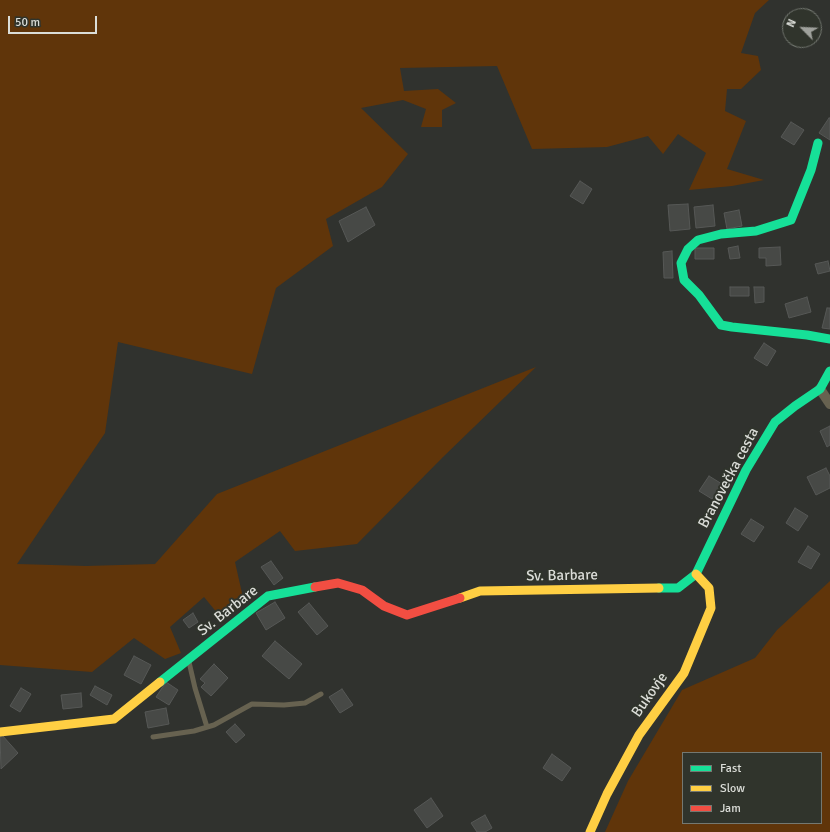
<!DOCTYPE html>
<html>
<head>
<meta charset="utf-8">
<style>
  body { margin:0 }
  #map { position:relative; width:830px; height:832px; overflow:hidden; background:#30322e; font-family:Signika,sans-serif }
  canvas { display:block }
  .legend { position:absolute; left:682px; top:752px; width:140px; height:72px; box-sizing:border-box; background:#30342c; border:1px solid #747871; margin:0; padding:5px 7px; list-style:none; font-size:12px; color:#dbddd8 }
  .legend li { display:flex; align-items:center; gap:8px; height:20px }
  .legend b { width:20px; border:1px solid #747871 }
  .north { position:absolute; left:782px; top:8px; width:40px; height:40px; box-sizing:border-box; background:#30342c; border:1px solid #747871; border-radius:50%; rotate:294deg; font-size:11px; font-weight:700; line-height:16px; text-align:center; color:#dbddd8 }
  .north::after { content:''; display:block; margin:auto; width:14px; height:18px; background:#9fa19c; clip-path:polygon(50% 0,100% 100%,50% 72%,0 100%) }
  .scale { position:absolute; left:8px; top:16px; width:89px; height:18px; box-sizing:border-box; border:2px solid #dbddd8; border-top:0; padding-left:5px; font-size:12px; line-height:14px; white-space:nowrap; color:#dbddd8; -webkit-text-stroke:3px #30342c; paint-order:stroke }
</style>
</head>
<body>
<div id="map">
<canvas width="830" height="832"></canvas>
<ul class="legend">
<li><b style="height:5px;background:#16e098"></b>Fast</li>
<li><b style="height:5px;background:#ffcf43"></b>Slow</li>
<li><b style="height:5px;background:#f24e42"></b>Jam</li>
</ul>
<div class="north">N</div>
<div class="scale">50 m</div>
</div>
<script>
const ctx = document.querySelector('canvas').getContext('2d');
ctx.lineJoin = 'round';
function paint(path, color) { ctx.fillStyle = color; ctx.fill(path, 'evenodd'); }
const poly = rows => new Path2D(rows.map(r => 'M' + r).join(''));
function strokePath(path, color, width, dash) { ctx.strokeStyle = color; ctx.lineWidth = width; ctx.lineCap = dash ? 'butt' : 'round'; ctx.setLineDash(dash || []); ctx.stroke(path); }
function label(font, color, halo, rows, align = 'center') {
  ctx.font = font + ' Signika,sans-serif'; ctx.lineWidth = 4; ctx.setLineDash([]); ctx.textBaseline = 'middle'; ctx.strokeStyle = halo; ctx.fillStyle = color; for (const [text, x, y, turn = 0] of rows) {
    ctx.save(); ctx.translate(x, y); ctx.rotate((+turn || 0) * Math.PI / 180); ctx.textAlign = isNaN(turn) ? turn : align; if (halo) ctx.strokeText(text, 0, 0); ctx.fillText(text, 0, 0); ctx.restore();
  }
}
const green = poly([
  [0,0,769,0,755,13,741,53,758,56,761,70,741,89,727,89,725,111,746,121,727,169,764,180,732,186,689,190,706,153,678,134,663,154,648,136,607,147,532,149,497,66,400,68,404,91,438,89,456,103,442,110,442,127,421,127,426,109,403,100,361,108,408,154,382,187,326,219,333,246,276,288,252,374,118,342,105,433,17,564,86,566,155,564,217,494,536,367,443,457,357,544,295,551,280,531,235,562,244,602,223,620,204,597,170,627,181,653,165,659,134,638,92,672,0,665],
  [830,581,830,832,605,832,628,781,682,690,755,658,777,630],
  [683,753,821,753,821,823,683,823]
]);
const building = poly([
  [829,118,830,118,830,140,819,133,829,118],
  [791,122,804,130,794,145,781,137,791,122],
  [580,181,592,189,583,204,570,196,580,181],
  [688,204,690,229,670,231,668,205,688,204],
  [713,205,715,226,696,228,694,207,713,205],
  [366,207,375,225,348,242,339,221,366,207],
  [739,210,742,226,727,229,724,213,739,210],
  [738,246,740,258,730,259,728,248,738,246],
  [780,247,781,265,766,266,766,258,759,258,759,248,780,247],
  [695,248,714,248,714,259,695,259,695,248],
  [672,251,673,278,664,278,663,252,672,251],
  [828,261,830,271,818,274,815,264,828,261],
  [730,287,749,287,749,296,730,296,730,287],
  [754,287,764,287,764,302,755,303,754,287],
  [807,297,811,312,789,318,785,304,807,297],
  [827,308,830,308,830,329,822,328,827,308],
  [764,343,776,351,767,366,754,358,764,343],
  [830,426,830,445,827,447,820,431,830,426],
  [826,468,830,476,830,488,816,495,807,477,826,468],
  [709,476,722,484,712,499,699,491,709,476],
  [795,508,808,516,798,531,786,523,795,508],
  [751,519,764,527,754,542,741,534,751,519],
  [808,546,820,554,811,569,798,562,808,546],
  [271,561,283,578,274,585,261,567,271,561],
  [275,602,285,618,266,630,256,613,275,602],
  [309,603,328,626,317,635,298,612,309,603],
  [193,613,198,622,189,628,183,620,193,613],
  [275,641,302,664,289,679,262,656,275,641],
  [134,656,151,665,141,684,124,675,134,656],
  [214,664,228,678,211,696,201,687,205,683,200,679,214,664],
  [166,682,178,690,169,705,156,697,166,682],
  [95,686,112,695,107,705,90,695,95,686],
  [21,688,31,694,20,712,10,706,21,688],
  [342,689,353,705,340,713,329,697,342,689],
  [81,693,82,707,63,709,61,695,81,693],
  [166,708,169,724,148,728,145,712,166,708],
  [235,724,245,735,236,743,226,732,235,724],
  [2,735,18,753,1,769,0,736,2,735],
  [552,754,571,768,562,781,543,768,552,754],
  [431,798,443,816,427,828,414,810,431,798],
  [485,815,492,828,485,832,477,832,471,823,485,815]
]);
const lane = poly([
  [189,662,195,688,207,727],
  [153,737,194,731,214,725,252,704,284,705,305,703,321,694]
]);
const street = poly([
  [820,389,830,404]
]);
const fast = poly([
  [818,143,811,170,791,220,756,231,721,234,698,240,688,249,681,263,684,280,699,295,721,325,732,327,807,335,830,339],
  [659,588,678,588,696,574,746,470,775,422,795,406,820,389,830,371],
  [160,682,268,596,315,587]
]);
const slow = poly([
  [460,598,480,591,659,588],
  [0,732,114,719,160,682],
  [590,832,607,794,639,735,684,673,711,608,709,588,696,574]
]);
const jam = poly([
  [315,587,338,583,362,590,384,606,407,615,460,598]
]);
const streetNames = [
  ["Branovečka cesta",729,478,-62],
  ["Sv. Barbare",562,576,-1],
  ["Sv. Barbare",228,611,-38],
  ["Bukovje",650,695,-55]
];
paint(green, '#60350a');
paint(building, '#474946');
strokePath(building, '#565856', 1);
strokePath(lane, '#676250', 5);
strokePath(street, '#676250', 10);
strokePath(fast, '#16e098', 9);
strokePath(slow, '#ffcf43', 9);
strokePath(jam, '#f24e42', 9);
label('15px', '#dbddd8', '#30342c', streetNames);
</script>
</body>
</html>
